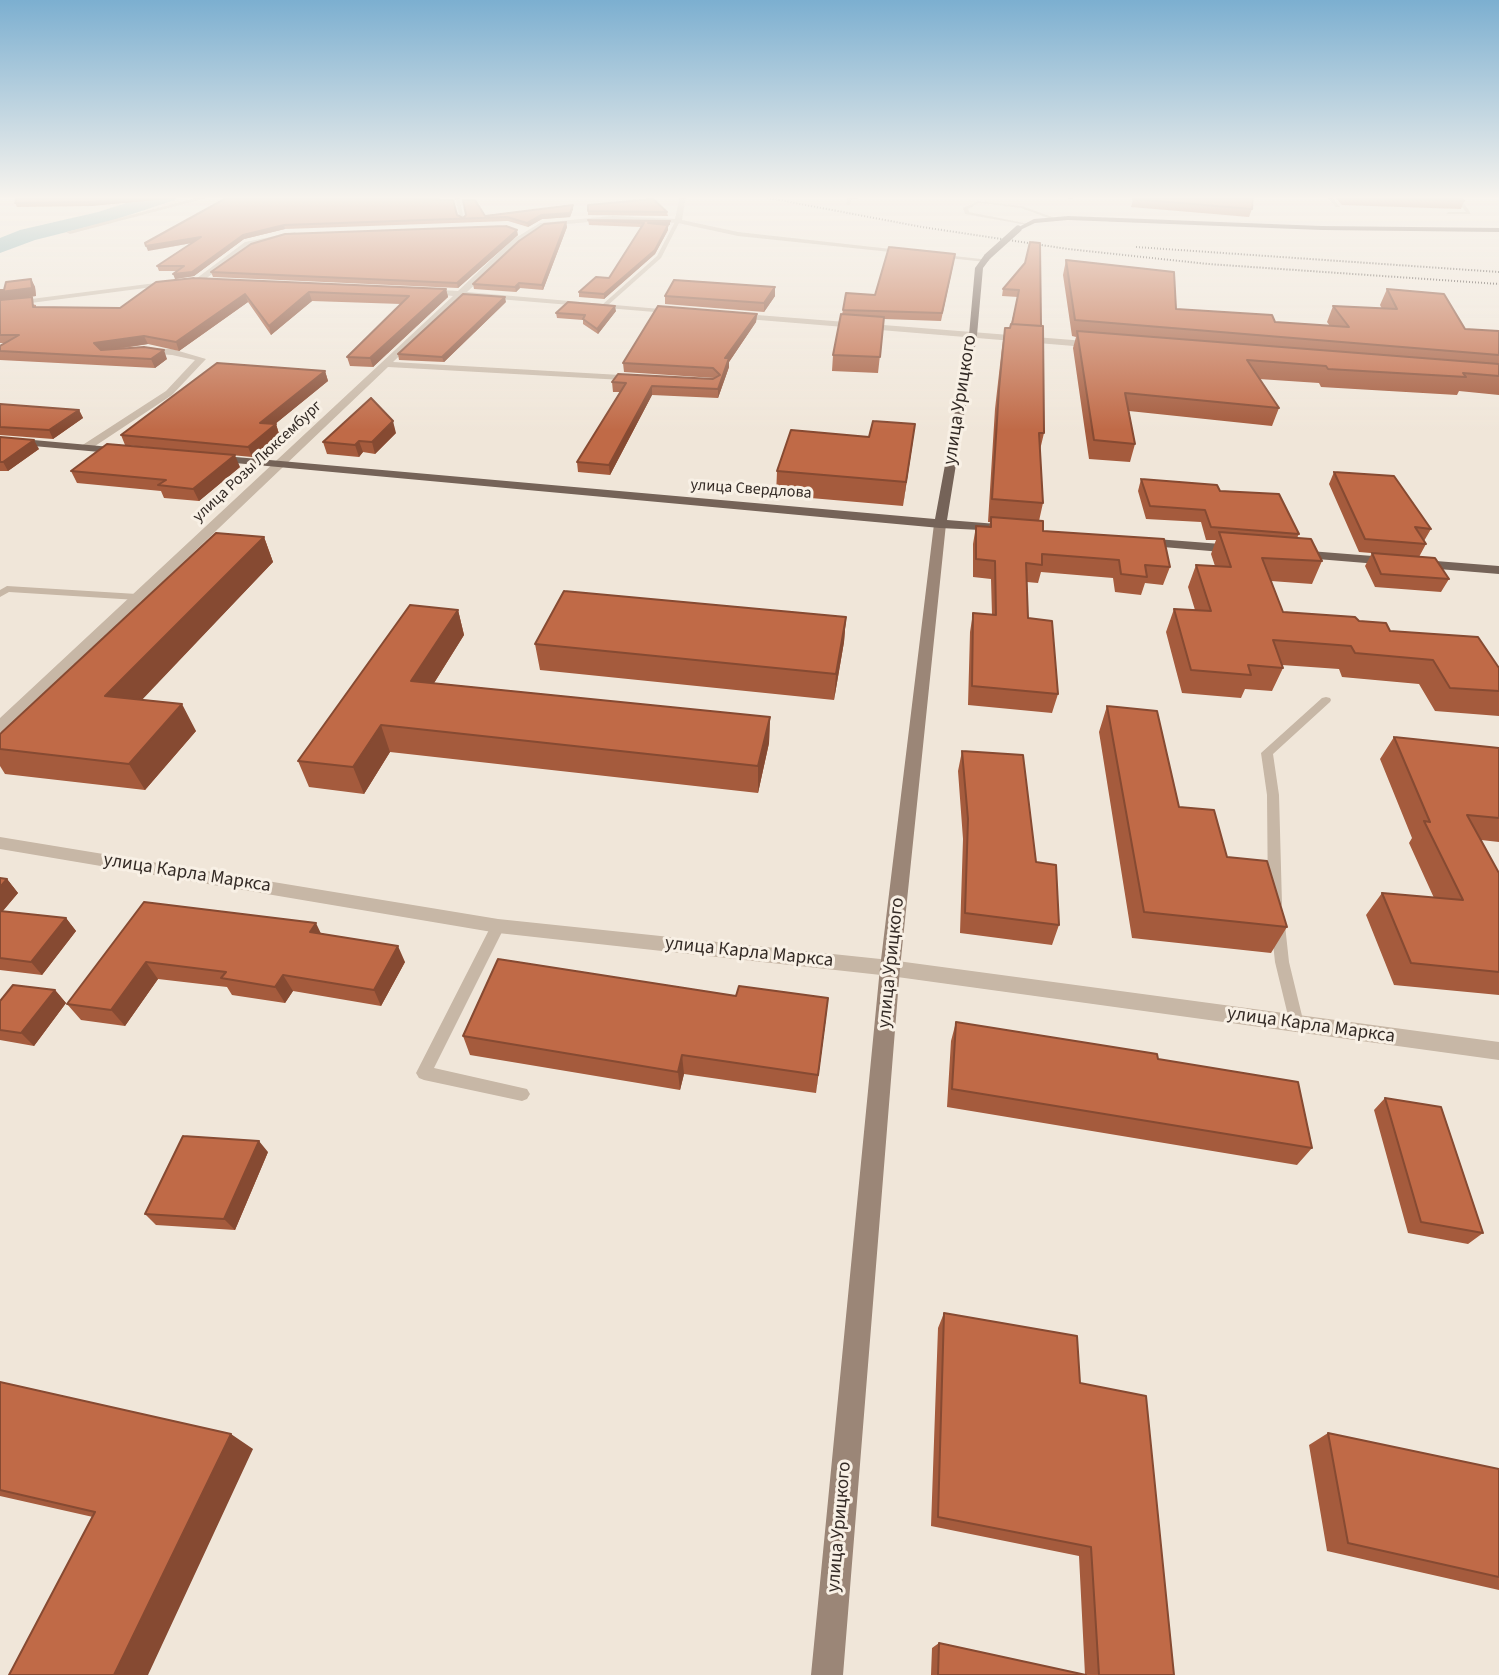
<!DOCTYPE html>
<html>
<head>
<meta charset="utf-8">
<style>
  body { margin:0 }
  canvas { display:block; background:#f0e6d9 }
</style>
</head>
<body>
<canvas width="1499" height="1675"></canvas>
<script>
const ctx = document.querySelector('canvas').getContext('2d');
ctx.lineJoin = 'round';
const poly = rows => new Path2D(rows.map(r => 'M' + r).join(''));
function paint(path, color) { ctx.fillStyle = color; ctx.fill(path, 'evenodd'); }
function strokePath(path, color, width, dash) { ctx.strokeStyle = color; ctx.lineWidth = width; ctx.lineCap = dash ? 'butt' : 'round'; ctx.setLineDash(dash || []); ctx.stroke(path); }
function label(font, color, halo, rows, align = 'center') {
  ctx.font = font + ' "Source Sans 3",sans-serif'; ctx.lineWidth = 6; ctx.setLineDash([]); ctx.textBaseline = 'middle'; ctx.strokeStyle = halo; ctx.fillStyle = color; for (const [text, x, y, turn = 0] of rows) {
    ctx.save(); ctx.translate(x, y); ctx.rotate((+turn || 0) * Math.PI / 180); ctx.textAlign = isNaN(turn) ? turn : align; if (halo) ctx.strokeText(text, 0, 0); ctx.fillText(text, 0, 0); ctx.restore();
  }
}
const river = poly([
  [148,196,178,196,175,200,111,221,35,240,0,253,0,238,20,230,98,212,148,196]
]);
const lane = poly([
  [455,196,459,196,464,220,460,219,455,196],
  [858,196,867,196,851,200,850,205,846,205,847,198,858,196],
  [1326,196,1331,196,1340,207,1336,207,1326,196],
  [1432,196,1462,200,1471,214,1446,214,1448,212,1466,212,1458,202,1432,196],
  [978,201,1022,206,1055,218,1051,219,1021,208,979,203,968,209,969,212,1029,224,1027,225,965,214,963,208,978,201],
  [676,220,680,221,661,258,607,306,603,306,603,304,657,256,676,220],
  [7,586,137,594,142,597,137,600,9,592,0,597,0,590,7,586],
  [1326,697,1330,698,1331,700,1330,702,1273,754,1279,795,1282,904,1280,908,1275,909,1270,908,1268,904,1267,795,1261,753,1322,698,1326,697],
  [1278,920,1283,921,1285,925,1289,962,1304,1024,1302,1028,1297,1030,1292,1028,1290,1024,1275,962,1271,925,1273,921,1278,920],
  [498,921,503,922,505,926,434,1068,527,1089,530,1094,527,1099,522,1101,424,1080,419,1078,416,1073,493,922,498,921]
]);
const street = poly([
  [203,196,214,196,70,234,66,232,203,196],
  [347,196,447,196,350,198,347,196],
  [680,196,686,196,682,220,738,232,990,260,986,262,738,236,678,223,612,220,544,226,518,244,467,292,683,311,679,314,462,296,393,362,638,376,641,377,641,381,388,367,6,731,0,732,0,718,453,296,424,293,421,289,458,291,512,240,540,223,612,216,675,219,680,196],
  [295,232,298,236,250,246,200,283,193,281,245,242,295,232],
  [179,280,176,284,0,307,0,303,179,280],
  [732,313,1098,342,1102,345,1098,348,735,318,732,313],
  [137,348,172,349,206,359,172,395,89,450,81,450,81,446,166,391,195,360,172,355,140,353,137,352,137,348],
  [0,837,498,919,890,960,1499,1042,1499,1060,890,976,498,933,0,849,0,837]
]);
const secondary = poly([
  [940,520,946,524,900,968,843,1675,811,1675,880,968,934,524,940,520]
]);
const primary = poly([
  [1068,216,1322,226,1499,228,1499,232,1322,230,1068,220,1035,223,1018,231,1015,229,1034,219,1068,216],
  [985,254,992,256,983,268,977,335,947,520,997,524,1001,525,1001,531,940,528,213,461,208,458,213,455,935,519,969,335,975,268,985,254],
  [0,437,122,448,127,451,122,454,0,443,0,437],
  [1143,538,1234,545,1240,549,1234,553,1139,545,1137,542,1143,538],
  [1297,550,1499,566,1499,574,1293,557,1291,554,1297,550]
]);
const rail = poly([
  [758,196,922,227,1068,249,1208,264,1499,284],
  [1136,247,1499,272]
]);
const primaryBridge = poly([
  [988,256,1018,229]
]);
const wall = poly([
  [41,196,40,198,43,200,167,199,90,206,17,207,15,203],
  [1052,196,1077,196,1072,199],
  [1134,196,1252,209,1249,217,1131,207],
  [1334,196,1459,196,1464,201,1461,209,1342,205],
  [415,199,463,218,573,205,573,209,570,217,542,219,528,227,508,221,285,229,244,239,194,276,175,279,177,271,159,271,157,266,191,243,148,251],
  [588,205,667,212,668,216,588,215],
  [588,220,670,221,670,225,668,225,668,230,655,254,604,299,579,297,579,292,609,278,641,227,589,225],
  [566,222,567,227,543,290,520,288,516,292,474,289,473,284],
  [518,235,458,288,213,277,211,272],
  [1066,260,1176,309,1275,322,1330,326,1327,322,1333,306,1382,309,1380,305,1387,289,1465,329,1499,331,1499,395,1459,391,1457,395,1321,387,1319,383,1259,379,1279,408,1272,426,1129,411,1135,444,1130,462,1089,459,1073,348,1076,337,1072,336,1063,275],
  [954,261,941,321,884,319,878,373,832,371,833,355,843,310,875,295],
  [1025,263,1041,326,1044,433,1040,450,1043,503,1039,521,1043,531,1170,567,1163,585,1145,583,1141,595,1115,592,1113,578,1041,572,1038,583,1027,582,1028,618,1058,694,1052,713,968,705,970,632,973,613,992,615,991,579,973,577,973,544,976,526,989,527,990,522,988,522,995,409,1002,347,1005,328,1010,328,1018,297,1002,296,1003,289],
  [31,279,35,287,36,296,10,299,36,305,36,307,120,308,156,282,446,289,448,297,373,367,350,366,347,357,401,304,312,301,271,335,248,302,179,351,148,344,118,349,167,359,155,368,0,360,0,346,5,343,0,343,0,290,4,290],
  [775,287,775,296,764,312,665,304,665,296],
  [506,302,444,362,399,360,398,354],
  [616,311,598,334,583,324,583,320,557,318,556,313],
  [757,314,756,322,729,362,729,367,718,398,652,395,610,475,578,472,577,462,620,392,613,392,612,382,713,379,714,378,624,372,623,363],
  [325,371,328,381,275,424,276,424,279,434,252,457,125,445,121,435],
  [0,404,79,410,83,418,53,439,0,435],
  [915,424,903,506,776,495,777,471,869,437],
  [396,433,375,454,363,452,359,457,327,454,323,442],
  [0,437,39,449,8,471,0,471],
  [240,467,199,501,164,498,161,491,77,483,71,471],
  [1334,472,1431,529,1424,541,1426,544,1419,557,1359,552,1329,484],
  [1141,479,1220,491,1299,534,1297,538,1322,561,1312,584,1271,581,1283,612,1359,621,1499,668,1499,716,1435,711,1419,684,1342,677,1339,669,1282,665,1283,668,1272,691,1245,689,1241,698,1182,693,1166,632,1174,609,1195,610,1188,587,1196,565,1215,566,1211,554,1216,540,1206,540,1201,522,1146,519,1138,491],
  [264,537,273,562,141,700,196,731,145,790,5,774,0,766,0,734],
  [1372,553,1449,579,1441,592,1375,587,1365,566],
  [458,610,464,635,434,683,770,717,769,743,758,793,390,752,364,794,309,787,298,761],
  [846,617,844,642,834,700,540,670,535,644],
  [1107,706,1179,807,1287,927,1271,953,1132,938,1099,732],
  [1394,737,1499,748,1499,842,1481,840,1499,873,1499,995,1394,985,1366,915,1382,893,1434,898,1409,843,1412,838,1380,759],
  [962,751,1036,862,1059,925,1052,945,960,933,963,839,958,771],
  [0,878,7,879,18,893,3,911,66,918,76,931,42,975,0,970],
  [144,902,321,933,405,962,381,1006,293,991,285,1003,232,995,227,987,158,979,125,1026,81,1020,67,1004],
  [55,990,66,1003,34,1046,0,1040,0,1001],
  [736,996,826,1017,816,1093,684,1074,680,1090,470,1055,463,1036],
  [956,1022,1158,1059,1312,1148,1297,1165,947,1107,951,1041],
  [1385,1098,1483,1233,1468,1244,1408,1233,1374,1110],
  [268,1152,235,1230,156,1225,145,1214],
  [944,1313,1080,1383,1174,1675,931,1675,932,1648,939,1643,1085,1675,1079,1556,931,1526,938,1328],
  [0,1382,253,1449,93,1517,0,1496],
  [1328,1433,1499,1469,1499,1590,1327,1551,1309,1445]
]);
const shadedWall = poly([
  [156,196,166,196,167,199,90,206,88,202],
  [573,205,573,209,570,217,542,219,528,227,527,223,541,215],
  [670,221,670,225,668,225,668,230,655,254,604,299,604,294,648,223],
  [566,222,567,227,543,290,542,285],
  [284,225,285,229,244,239,194,276,175,279,173,274,243,235],
  [517,230,518,235,458,288,457,283],
  [201,237,203,241,148,251,146,246],
  [31,279,35,287,36,296,0,300,0,292],
  [519,283,520,288,516,292,515,287],
  [775,287,775,296,764,312,764,303],
  [446,289,448,297,373,367,370,358],
  [309,292,312,301,271,335,269,326],
  [245,294,248,302,179,351,176,342],
  [505,297,506,302,444,362,442,357],
  [615,306,616,311,598,334,597,329],
  [757,314,756,322,729,362,729,367,718,398,718,389,725,358],
  [144,336,148,344,98,351,94,343],
  [164,350,167,359,155,368,151,359],
  [325,371,328,381,264,433,260,423],
  [652,386,652,395,610,475,609,465],
  [79,410,83,418,53,439,49,430],
  [393,421,396,433,375,454,372,442],
  [276,424,279,434,252,457,248,447],
  [915,424,912,447,903,506,906,482],
  [34,440,39,449,8,471,3,462],
  [359,441,363,452,359,457,355,445],
  [235,455,240,467,199,501,193,489],
  [264,537,273,562,120,723,105,696],
  [458,610,464,635,419,707,411,681],
  [846,617,844,642,834,700,836,674],
  [182,704,196,731,145,790,129,764],
  [770,717,769,743,758,793,758,766],
  [381,725,390,752,364,794,353,767],
  [7,879,18,893,0,914,0,887],
  [66,918,76,931,42,975,31,962],
  [316,923,324,940,310,932],
  [398,946,405,962,381,1006,374,990],
  [146,962,158,979,125,1026,111,1010],
  [283,975,293,991,285,1003,275,987],
  [55,990,66,1003,34,1046,21,1033],
  [828,998,826,1017,816,1093,818,1075],
  [682,1055,684,1074,680,1090,678,1072],
  [259,1141,268,1152,235,1230,224,1219],
  [231,1434,253,1449,148,1675,114,1675]
]);
const building = poly([
  [17,196,37,196,43,200,46,196,156,196,88,202,15,203,17,196],
  [230,196,413,196,415,199,453,200,457,215,463,218,466,215,463,200,475,200,485,216,573,205,570,213,541,215,527,223,507,217,284,225,243,235,192,272,173,274,184,266,157,266,201,237,146,246,145,243,230,196],
  [1134,196,1253,196,1252,209,1133,199,1134,196],
  [1344,196,1459,196,1464,201,1345,197,1344,196],
  [653,199,667,212,588,211,588,205,653,199],
  [588,220,670,221,648,223,668,225,655,250,604,294,579,292,596,277,609,278,644,223,588,220],
  [566,222,542,285,519,283,515,287,473,284,519,241,544,224,566,222],
  [506,226,517,230,457,283,211,272,251,244,285,234,506,226],
  [1030,242,1040,243,1041,326,1012,324,1019,290,1003,289,1025,263,1030,242],
  [889,247,955,254,942,313,843,310,846,293,875,295,889,247],
  [1066,260,1174,272,1176,309,1272,315,1275,322,1349,327,1333,306,1397,309,1387,289,1444,294,1465,329,1499,331,1499,355,1075,320,1066,260],
  [194,278,446,289,370,358,347,357,409,296,309,292,269,326,245,294,176,342,144,336,94,343,101,350,144,347,164,350,151,359,0,351,0,346,19,335,0,335,0,300,32,297,33,307,120,308,156,282,194,278],
  [31,279,32,288,0,292,0,290,4,290,6,282,31,279],
  [674,280,775,287,764,303,665,296,674,280],
  [463,294,505,297,442,357,398,354,463,294],
  [568,302,615,306,597,329,583,319,585,315,556,313,568,302],
  [658,306,757,314,725,358,729,358,718,389,652,386,609,465,577,462,626,383,612,382,618,374,713,379,720,375,713,368,623,363,658,306],
  [841,314,884,317,880,357,833,355,841,314],
  [1011,324,1043,326,1044,433,1039,433,1043,503,992,499,999,389,1005,328,1010,328,1011,324],
  [1077,331,1499,364,1499,376,1463,373,1466,377,1328,369,1326,366,1247,360,1279,408,1125,393,1135,444,1094,440,1077,331],
  [217,363,325,371,260,423,276,424,248,447,121,435,217,363],
  [371,398,393,421,372,442,359,441,355,445,323,442,371,398],
  [0,404,79,410,49,430,0,427,0,404],
  [873,421,915,424,906,482,777,471,791,430,869,437,873,421],
  [0,437,34,440,3,462,0,462,0,437],
  [107,444,235,455,193,489,158,485,166,480,71,471,107,444],
  [1334,472,1394,476,1431,529,1415,527,1426,544,1365,539,1334,472],
  [1141,479,1217,485,1220,491,1279,494,1299,534,1211,527,1205,510,1150,506,1141,479],
  [991,517,1043,521,1043,531,1164,539,1170,567,1145,565,1147,577,1121,574,1119,560,1042,554,1042,565,1026,563,1028,618,1052,621,1058,694,972,686,973,613,996,615,995,561,976,559,976,526,991,527,991,517],
  [1219,532,1311,539,1322,561,1262,558,1283,612,1355,617,1359,621,1386,623,1390,631,1478,637,1499,668,1499,691,1450,688,1433,660,1355,653,1351,646,1273,640,1283,668,1248,665,1251,675,1191,670,1174,609,1211,611,1196,565,1231,567,1219,532],
  [216,533,264,537,105,696,182,704,129,764,0,749,0,734,216,533],
  [1372,553,1435,558,1449,579,1381,574,1372,553],
  [564,591,846,617,836,674,535,644,564,591],
  [410,605,458,610,411,681,770,717,758,766,381,725,353,767,298,761,410,605],
  [1107,706,1157,711,1179,807,1214,810,1227,857,1267,861,1287,927,1144,912,1107,706],
  [1394,737,1499,748,1499,818,1467,815,1499,873,1499,972,1411,963,1382,893,1463,900,1424,821,1430,822,1394,737],
  [962,751,1023,755,1036,862,1056,865,1059,925,965,913,968,819,962,751],
  [0,878,7,879,0,887,0,878],
  [144,902,316,923,310,932,398,946,374,990,283,975,275,987,221,978,226,972,146,962,111,1010,67,1004,144,902],
  [0,911,66,918,31,962,0,958,0,911],
  [498,959,736,996,739,986,828,998,818,1075,682,1055,678,1072,463,1036,498,959],
  [13,985,55,990,21,1033,0,1030,0,1001,13,985],
  [956,1022,1157,1054,1158,1059,1298,1082,1312,1148,952,1089,956,1022],
  [1385,1098,1441,1107,1483,1233,1421,1222,1385,1098],
  [183,1136,259,1141,224,1219,145,1214,183,1136],
  [944,1313,1077,1336,1080,1383,1146,1396,1174,1675,1099,1675,1091,1547,938,1517,944,1313],
  [0,1382,231,1434,114,1675,9,1675,95,1512,0,1490,0,1382],
  [1328,1433,1499,1469,1499,1577,1348,1543,1328,1433],
  [939,1643,1086,1675,938,1675,939,1643]
]);
const farStreetnames = [
  ["улица Розы Люксембург",258,462,-43],
  ["улица Свердлова",751,490,4]
];
const streetNames = [
  ["улица Урицкого",961,400,-81],
  ["улица Карла Маркса",187,874,9],
  ["улица Карла Маркса",749,953,6],
  ["улица Урицкого",892,963,-84],
  ["улица Карла Маркса",1311,1026,8],
  ["улица Урицкого",840,1527,-85]
];
paint(river, '#7aa7ac');
paint(lane, '#c7b7a6');
paint(street, '#c7b7a6');
paint(secondary, '#9b8677');
paint(primary, '#756358');
strokePath(rail, '#342b26', 2, [1, 2]);
strokePath(primaryBridge, '#756358', 7);
paint(wall, '#a55b3d');
paint(shadedWall, '#864a32');
paint(building, '#c06a47');
strokePath(building, '#864a32', 2);
const sky = ctx.createLinearGradient(0, 0, 0, 430);
sky.addColorStop(0, '#7cafd0');
sky.addColorStop(0.46, '#f8f4ee');
sky.addColorStop(1, '#f8f4ee00');
ctx.fillStyle = sky;
ctx.fillRect(0, 0, 1499, 430);
label('16px', '#342b26', '#f8f0e5', farStreetnames);
label('19px', '#342b26', '#f8f0e5', streetNames);
</script>
</body>
</html>
